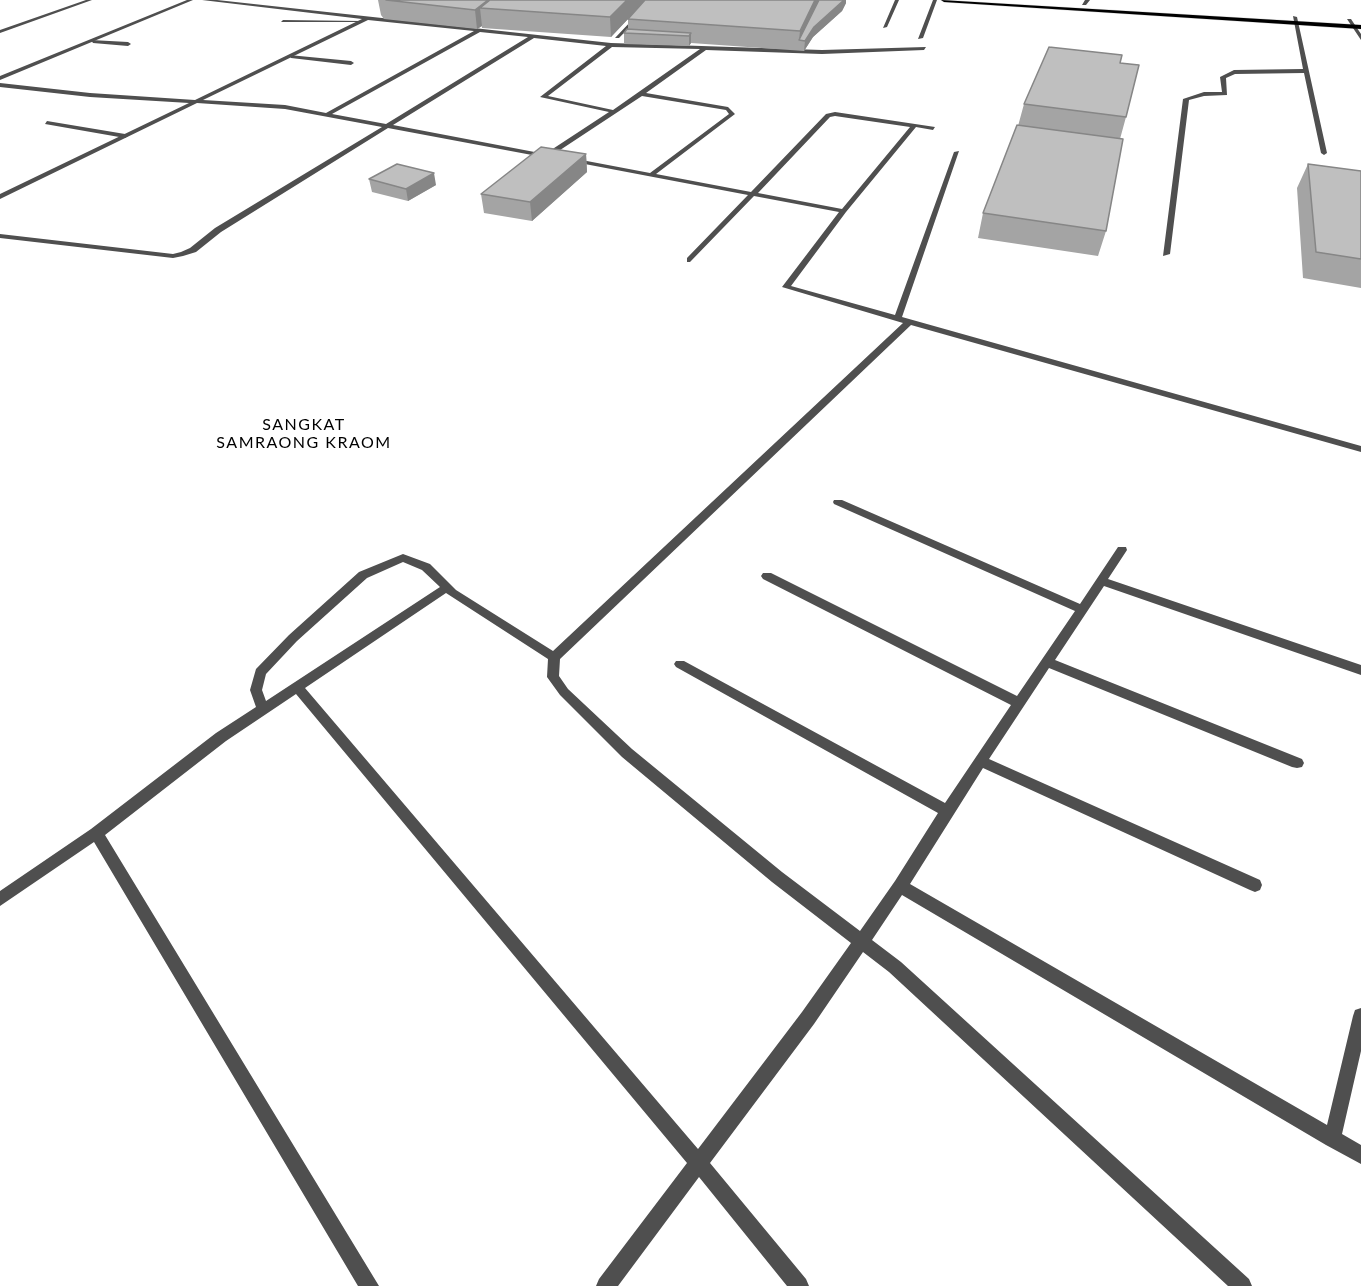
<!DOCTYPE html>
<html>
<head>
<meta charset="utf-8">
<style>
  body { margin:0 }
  canvas { display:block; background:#fff }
</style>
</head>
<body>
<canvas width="1361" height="1286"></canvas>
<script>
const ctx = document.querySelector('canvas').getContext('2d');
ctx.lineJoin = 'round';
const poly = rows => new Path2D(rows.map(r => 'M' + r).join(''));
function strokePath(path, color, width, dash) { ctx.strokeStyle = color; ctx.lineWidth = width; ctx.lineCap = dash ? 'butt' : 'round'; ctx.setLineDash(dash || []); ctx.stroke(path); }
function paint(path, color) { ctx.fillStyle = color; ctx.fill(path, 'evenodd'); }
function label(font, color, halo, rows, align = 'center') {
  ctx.font = font + ' Lato,sans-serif'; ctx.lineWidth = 4.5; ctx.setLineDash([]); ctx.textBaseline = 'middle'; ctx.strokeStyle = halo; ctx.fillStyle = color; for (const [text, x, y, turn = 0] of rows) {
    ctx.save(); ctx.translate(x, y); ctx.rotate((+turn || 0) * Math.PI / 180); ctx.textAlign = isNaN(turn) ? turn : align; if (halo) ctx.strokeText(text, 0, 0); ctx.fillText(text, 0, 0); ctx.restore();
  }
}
const lane = poly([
  [651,0,656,0,619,38,615,38,651,0],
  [895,0,899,0,887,27,883,28,895,0],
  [933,0,937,0,923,38,918,39,933,0],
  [1293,16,1297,17,1327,153,1324,155,1321,153,1304,73,1235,74,1226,78,1227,95,1204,96,1189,100,1170,254,1163,256,1183,99,1204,92,1222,92,1220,77,1234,70,1303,69,1293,16],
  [1347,19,1351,19,1361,34,1361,40,1347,19],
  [283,20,361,21,363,22,281,22,283,20],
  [91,40,128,42,131,44,128,46,93,43,91,40],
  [289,55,351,61,354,63,351,65,291,58,289,55],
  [47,121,125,134,128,136,125,138,45,124,47,121]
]);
const street = poly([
  [86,0,92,0,0,33,0,30,86,0],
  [187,0,193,0,0,80,0,76,187,0],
  [202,0,217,0,611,43,822,50,926,47,924,50,822,54,706,50,646,93,728,107,735,114,656,174,751,192,826,114,835,112,935,127,933,130,916,127,846,212,791,286,895,315,954,152,959,151,902,317,1361,446,1361,452,911,325,560,659,559,676,568,689,632,749,782,872,860,931,895,881,938,813,676,667,674,664,676,661,684,661,945,803,1011,705,763,579,761,576,763,573,771,573,1017,696,1075,611,834,504,833,502,834,500,842,500,1080,604,1118,547,1126,547,1127,550,1108,579,1361,665,1361,675,1104,586,1055,660,1302,759,1304,763,1302,767,1297,768,1292,767,1049,668,989,759,1260,880,1262,885,1260,890,1255,892,1250,890,983,768,910,884,1327,1125,1353,1016,1355,1010,1361,1008,1361,1051,1342,1134,1361,1145,1361,1164,1326,1145,902,895,872,940,901,962,1249,1279,1252,1286,1228,1286,889,972,863,952,814,1024,710,1163,806,1279,809,1286,787,1286,699,1177,618,1286,596,1286,599,1279,687,1163,296,694,226,741,105,835,379,1286,358,1286,94,842,0,906,0,891,91,829,216,733,256,707,250,690,256,669,289,635,359,572,403,554,430,564,456,590,553,651,903,323,782,287,839,212,754,196,690,262,687,262,687,258,748,195,569,161,568,160,571,158,650,173,729,114,726,110,642,96,548,158,388,128,221,232,196,252,183,256,173,258,0,238,0,234,173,254,181,252,190,248,215,228,382,127,285,109,197,103,0,199,0,194,189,103,90,97,0,87,0,83,90,93,195,100,362,19,202,0],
  [368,20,474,31,326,113,285,105,203,100,368,20],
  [480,32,528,37,386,124,332,114,480,32],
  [534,38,606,46,540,97,609,112,545,154,393,125,534,38],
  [612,47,700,49,613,110,548,96,612,47],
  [835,116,910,127,842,209,758,193,830,117,835,116],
  [403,562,422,570,440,587,266,701,262,690,266,674,297,641,367,578,403,562],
  [446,593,548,659,547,677,560,695,622,757,772,882,851,943,802,1012,698,1149,305,688,446,593],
  [1085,0,1090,0,1086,5,1082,5,1085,0]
]);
const primary = poly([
  [941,0,1361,25,1361,29,944,2,941,0]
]);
const wall = poly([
  [378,0,846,0,846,3,842,11,813,37,804,51,691,43,689,46,624,44,624,33,628,29,628,19,611,37,482,28,482,26,477,29,384,19,381,15],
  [1120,63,1126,117,1120,139,1106,231,1098,256,978,238,983,213,1018,126,1024,104],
  [586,154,587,172,532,221,484,213,481,194],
  [1308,164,1361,171,1361,288,1303,278,1297,188],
  [369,179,436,185,408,201,372,192]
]);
const shadedWall = poly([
  [488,0,507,0,480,8,482,26,477,29,475,10],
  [627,0,646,0,611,37,610,17],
  [815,0,820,0,799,40,800,31],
  [844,0,846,0,846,3,842,11,813,37,804,51,805,41,814,27],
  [691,33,691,43,689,46,689,36],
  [586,154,587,172,532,221,530,202],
  [434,173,436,185,408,201,406,189]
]);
const building = poly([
  [386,0,488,0,475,10,386,0],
  [490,0,627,0,610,17,480,8,490,0],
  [645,0,815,0,800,31,628,19,645,0],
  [819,0,844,0,814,27,805,41,799,40,819,0],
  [627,29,691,33,689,36,624,33,627,29],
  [1049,47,1122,55,1120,63,1139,65,1126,117,1024,104,1049,47],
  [1017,125,1123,139,1106,231,983,213,1017,125],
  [541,147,586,154,530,202,481,194,541,147],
  [397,164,434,173,406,189,369,179,397,164],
  [1308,164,1361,171,1361,259,1316,252,1308,164]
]);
const farQuarternames = [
  ["SANGKAT",304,425],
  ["SAMRAONG KRAOM",304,443]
];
strokePath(primary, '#dbdbdb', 1);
paint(lane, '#4f4f4f');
paint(street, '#4f4f4f');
paint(primary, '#000');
paint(wall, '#a4a4a4');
paint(shadedWall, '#868686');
paint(building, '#bfbfbf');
strokePath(building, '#868686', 1.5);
ctx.letterSpacing = '1.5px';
label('16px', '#000', '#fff', farQuarternames);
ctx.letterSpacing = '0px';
</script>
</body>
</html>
